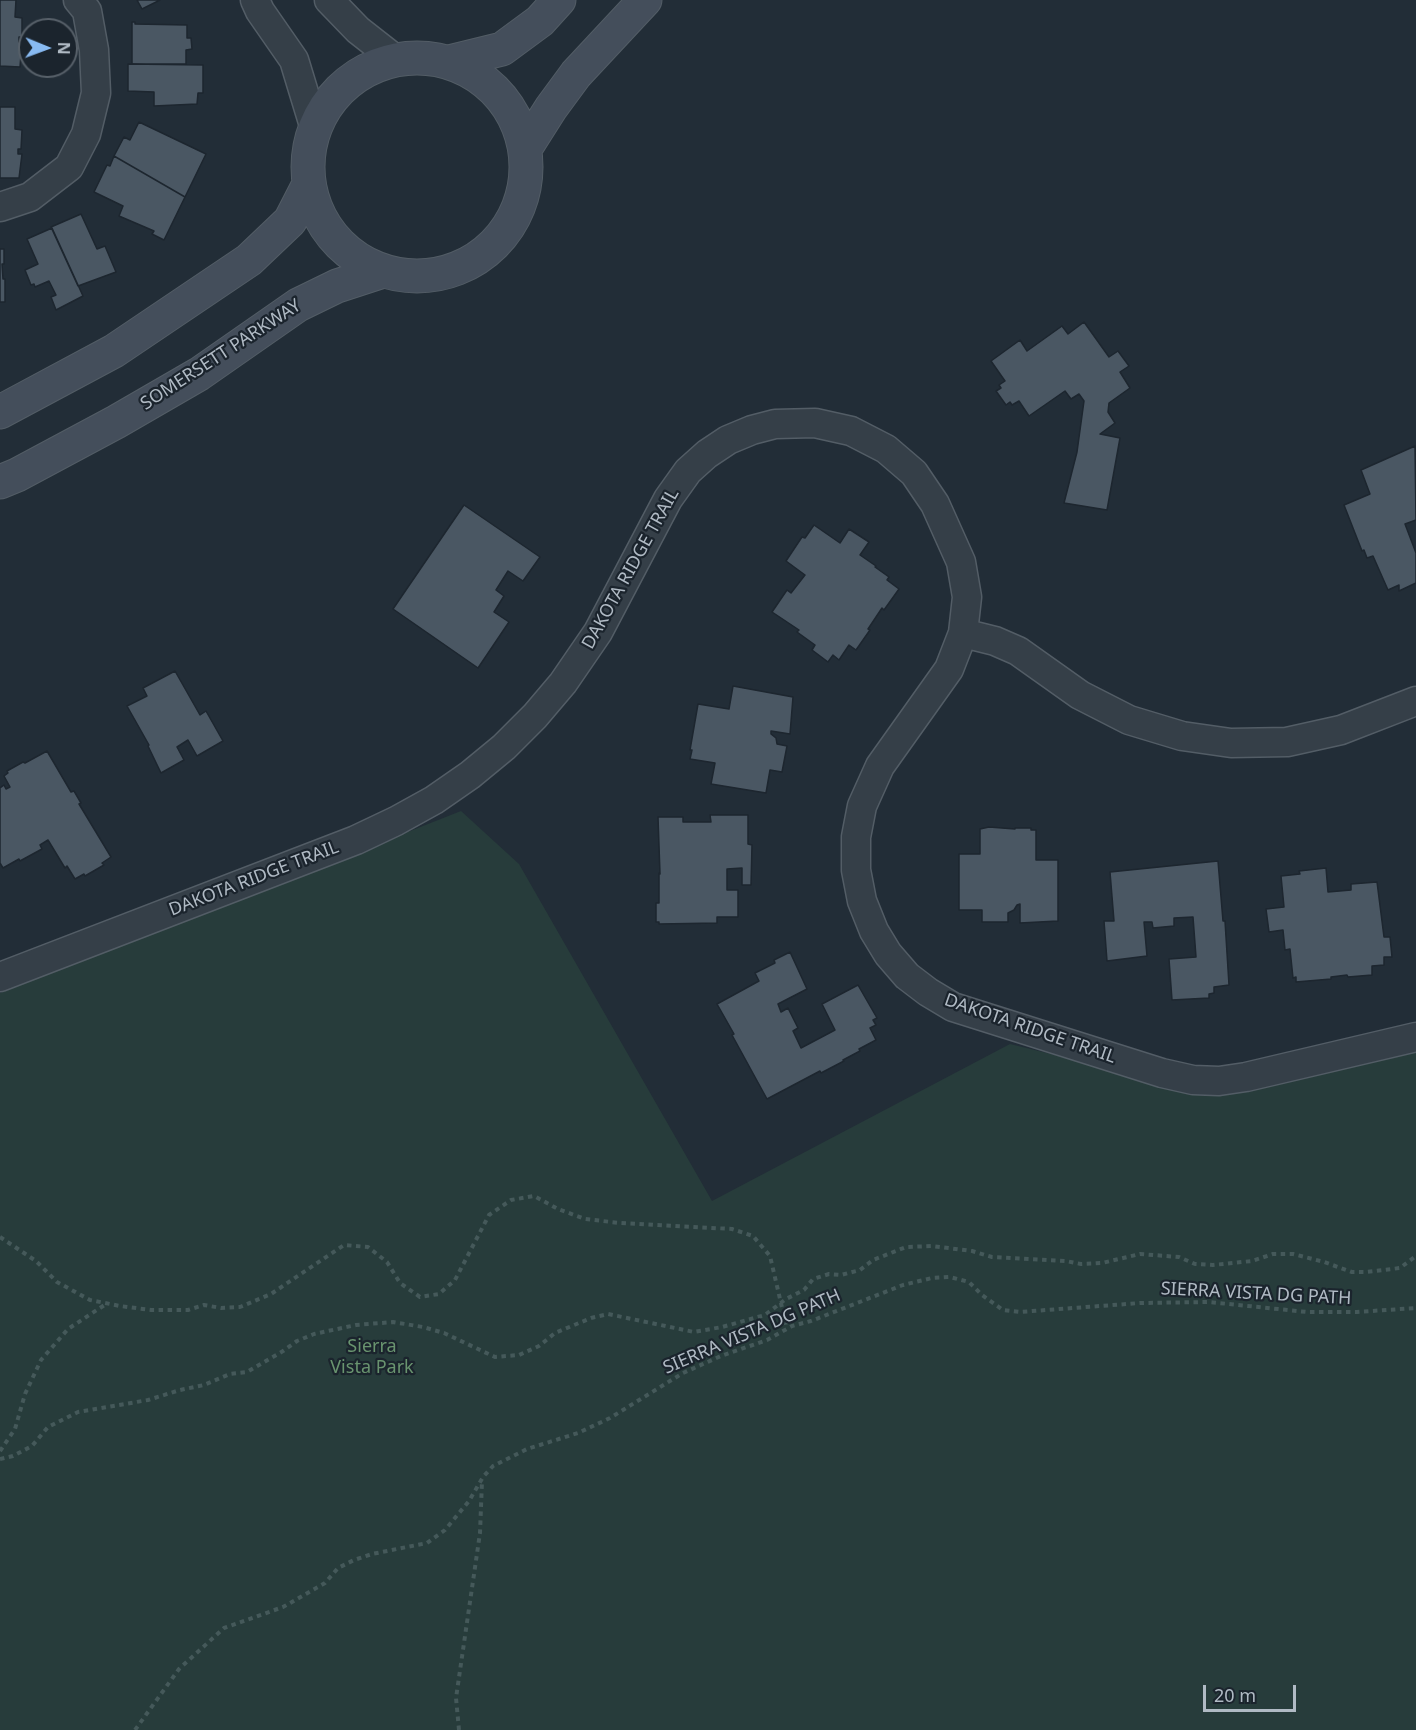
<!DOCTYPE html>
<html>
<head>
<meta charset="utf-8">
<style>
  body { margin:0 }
  #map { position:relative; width:1416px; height:1730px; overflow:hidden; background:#222d37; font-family:"Noto Sans",sans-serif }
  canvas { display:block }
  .north { position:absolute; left:18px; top:18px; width:60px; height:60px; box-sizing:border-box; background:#1b242d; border:2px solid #576069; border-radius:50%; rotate:91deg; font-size:16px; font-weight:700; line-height:24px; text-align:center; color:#b0bac4 }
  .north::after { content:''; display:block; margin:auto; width:21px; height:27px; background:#88baf2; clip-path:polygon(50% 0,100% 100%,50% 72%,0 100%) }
  .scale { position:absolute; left:1203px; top:1685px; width:93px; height:27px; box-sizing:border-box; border:3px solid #b0bac4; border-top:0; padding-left:8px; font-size:18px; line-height:21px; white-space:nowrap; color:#b0bac4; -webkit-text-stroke:4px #1b242d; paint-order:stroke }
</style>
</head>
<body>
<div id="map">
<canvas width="1416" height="1730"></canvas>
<div class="north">N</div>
<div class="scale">20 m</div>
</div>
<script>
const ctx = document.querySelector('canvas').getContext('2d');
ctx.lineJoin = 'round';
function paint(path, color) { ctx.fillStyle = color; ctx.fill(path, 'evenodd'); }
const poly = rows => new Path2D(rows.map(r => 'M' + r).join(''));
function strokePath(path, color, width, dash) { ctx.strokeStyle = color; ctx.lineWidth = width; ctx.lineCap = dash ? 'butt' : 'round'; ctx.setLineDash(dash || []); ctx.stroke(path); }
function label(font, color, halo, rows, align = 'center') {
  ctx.font = font + ' "Noto Sans",sans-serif'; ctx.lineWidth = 4.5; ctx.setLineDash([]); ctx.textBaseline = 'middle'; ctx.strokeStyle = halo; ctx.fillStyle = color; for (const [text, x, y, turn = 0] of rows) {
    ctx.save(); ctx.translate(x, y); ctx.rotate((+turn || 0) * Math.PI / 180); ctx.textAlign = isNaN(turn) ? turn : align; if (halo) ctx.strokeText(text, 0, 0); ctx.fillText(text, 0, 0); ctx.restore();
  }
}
const green = poly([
  [461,811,519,864,712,1201,1010,1044,1211,1093,1416,1045,1416,1730,0,1730,0,993]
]);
const building = poly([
  [0,0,16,0,15,17,22,18,22,37,19,37,19,42,22,42,20,67,0,66,0,0],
  [137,0,160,0,142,9,137,0],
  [132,22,135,22,135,24,187,25,187,38,191,38,192,49,186,50,186,64,132,64,132,22],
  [128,64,203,65,203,93,198,93,197,104,154,106,154,92,128,91,128,64],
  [0,107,15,107,15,129,22,130,21,149,18,149,18,154,22,154,19,178,0,178,0,107],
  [139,122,206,154,185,197,114,156,124,137,130,140,139,122],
  [114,156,185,197,164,240,152,234,154,231,119,216,123,206,94,192,107,165,110,166,114,156],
  [81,214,97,249,105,246,116,272,78,286,51,227,81,214],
  [52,228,83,296,56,310,51,297,56,295,49,281,35,287,34,284,31,285,25,270,38,264,27,239,52,228],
  [0,249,4,249,4,264,2,264,3,279,5,279,5,302,0,302,0,249],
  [1084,322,1109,357,1118,351,1129,366,1120,372,1130,388,1109,403,1108,412,1115,423,1100,434,1120,438,1107,510,1064,503,1077,452,1084,401,1079,394,1071,399,1065,391,1029,416,1019,401,1012,405,1010,402,1006,405,996,391,1001,388,999,385,1005,381,991,361,1020,340,1027,351,1062,326,1068,334,1084,322],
  [1415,446,1416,520,1405,524,1416,553,1416,583,1399,591,1399,585,1388,590,1373,556,1367,558,1364,550,1362,551,1344,505,1370,494,1361,470,1415,446],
  [464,505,540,557,523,581,508,571,496,590,504,596,494,612,509,622,478,668,393,609,464,505],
  [814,525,840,543,849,529,869,542,860,555,876,566,875,567,889,577,887,580,899,589,884,610,882,608,868,629,870,630,856,650,849,645,839,660,833,655,828,662,812,650,815,645,797,632,799,630,772,612,787,590,791,593,805,575,786,561,802,537,805,538,814,525],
  [175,671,200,715,206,711,223,741,197,756,188,740,177,747,184,760,161,773,148,746,149,745,127,706,147,696,143,688,175,671],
  [733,686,793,697,790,734,771,731,771,734,776,738,777,744,787,746,782,772,770,770,766,793,711,784,715,763,690,759,692,750,690,750,698,704,729,709,733,686],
  [47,751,71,792,74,791,81,803,79,804,111,857,102,863,104,865,85,876,84,874,75,879,67,866,65,868,48,840,40,845,42,849,20,861,19,859,3,868,0,863,0,788,4,785,6,789,10,787,4,776,8,773,7,771,23,762,25,763,47,751],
  [710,815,748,815,748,844,752,845,751,885,742,885,742,868,727,869,727,890,738,890,738,917,717,917,717,923,659,924,659,922,656,922,656,903,659,903,659,873,660,874,658,817,683,817,683,822,711,822,710,815],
  [989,827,1015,829,1015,828,1031,828,1031,830,1036,830,1036,860,1058,860,1058,921,1020,923,1020,904,1017,905,1014,910,1008,913,1008,922,982,922,982,910,959,910,959,854,980,854,980,829,989,827],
  [1218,861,1223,921,1225,921,1229,985,1214,987,1214,993,1209,994,1209,998,1172,1000,1169,959,1196,957,1193,917,1174,918,1174,926,1153,928,1152,922,1144,922,1147,956,1107,961,1104,921,1114,921,1110,872,1218,861],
  [1326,868,1328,892,1351,890,1351,884,1377,882,1384,937,1390,937,1392,957,1384,957,1384,965,1372,966,1372,975,1348,977,1347,975,1331,977,1331,979,1296,982,1296,977,1293,978,1290,949,1285,950,1283,930,1269,932,1266,909,1284,907,1281,876,1300,874,1299,871,1326,868],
  [790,952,807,989,778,1004,781,1012,788,1008,798,1028,793,1031,801,1048,835,1030,822,1004,858,985,877,1018,873,1020,876,1025,870,1028,876,1040,859,1049,860,1051,843,1060,844,1061,821,1073,820,1071,767,1099,732,1035,734,1034,717,1004,759,981,755,973,775,963,774,960,790,952]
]);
const path = poly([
  [0,1237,36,1261,57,1282,90,1300,120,1306,151,1310,188,1310,204,1305,221,1308,240,1307,271,1294,344,1245,368,1247,387,1262,400,1283,420,1297,439,1294,455,1280,489,1215,511,1200,534,1196,558,1209,585,1219,620,1223,732,1229,753,1236,770,1256,787,1329],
  [0,1451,15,1429,25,1394,41,1360,68,1329,106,1304],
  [0,1459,13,1456,32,1446,48,1427,78,1412,148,1400,180,1390,204,1385,230,1374,247,1372,283,1351,297,1341,314,1334,356,1325,393,1322,423,1327,444,1333,495,1357,519,1355,539,1346,555,1333,591,1318,608,1314,694,1332,722,1327,765,1315,786,1299,804,1290,813,1279,829,1274,841,1275,860,1270,873,1260,906,1247,932,1246,972,1251,992,1257,1066,1261,1081,1264,1102,1263,1140,1254,1179,1257,1195,1264,1213,1265,1252,1261,1273,1254,1293,1254,1324,1262,1352,1272,1366,1272,1400,1268,1416,1256],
  [135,1730,179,1669,224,1628,283,1607,325,1583,338,1568,354,1560,372,1554,427,1543,445,1530,469,1501,483,1477,493,1466,527,1449,578,1433,610,1418,683,1373,721,1356,767,1340,792,1326,811,1321,903,1285,932,1278,950,1277,969,1282,982,1295,1003,1310,1020,1312,1140,1303,1209,1302,1307,1312,1357,1312,1416,1308],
  [459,1730,456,1698,480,1533,482,1481]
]);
const street = poly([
  [255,0,260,11,294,60,315,129],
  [329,0,358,30,395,59],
  [0,207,30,197,69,167,86,134,96,93,94,50,87,11,78,0],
  [963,633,995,641,1018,651,1080,695,1129,720,1182,736,1231,743,1287,742,1341,730,1416,701],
  [0,977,356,840,396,821,434,800,470,775,504,747,535,716,563,683,598,632,668,499,688,471,707,454,728,440,752,430,775,424,815,423,851,431,886,449,914,473,935,504,961,562,967,597,963,633,949,669,880,766,862,806,856,837,856,870,862,901,874,931,888,954,907,976,928,992,953,1007,1162,1073,1193,1080,1219,1081,1246,1077,1416,1037]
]);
const secondary = poly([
  '308 167a109 109 0 1 1 218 0a109 109 0 1 1-218 0Z',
  [449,62,502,49,540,21,559,0],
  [525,149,551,108,576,74,645,0],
  [0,412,114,351,249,260,290,221,309,184],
  [0,482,17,475,116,422,199,374,298,305,337,286,383,271]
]);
const streetNames = [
  ["SOMERSETT PARKWAY",221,355,-33],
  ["DAKOTA RIDGE TRAIL",631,569,-61],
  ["DAKOTA RIDGE TRAIL",254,879,-21],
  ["DAKOTA RIDGE TRAIL",1030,1029,19],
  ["SIERRA VISTA DG PATH",1256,1294,3],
  ["SIERRA VISTA DG PATH",752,1332,-23]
];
const parkNames = [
  ["Sierra",372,1347],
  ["Vista Park",372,1368]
];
paint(green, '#273c3b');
paint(building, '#4a5763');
strokePath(building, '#1d262f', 1.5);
strokePath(street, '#535d66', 31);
strokePath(secondary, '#535d66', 35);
strokePath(path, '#45595a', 4, [4.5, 4.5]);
strokePath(street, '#353f48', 28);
strokePath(secondary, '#444e5b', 33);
label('18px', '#b0bac4', '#1b242d', streetNames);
label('18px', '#69946f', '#1b242d', parkNames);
</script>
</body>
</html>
